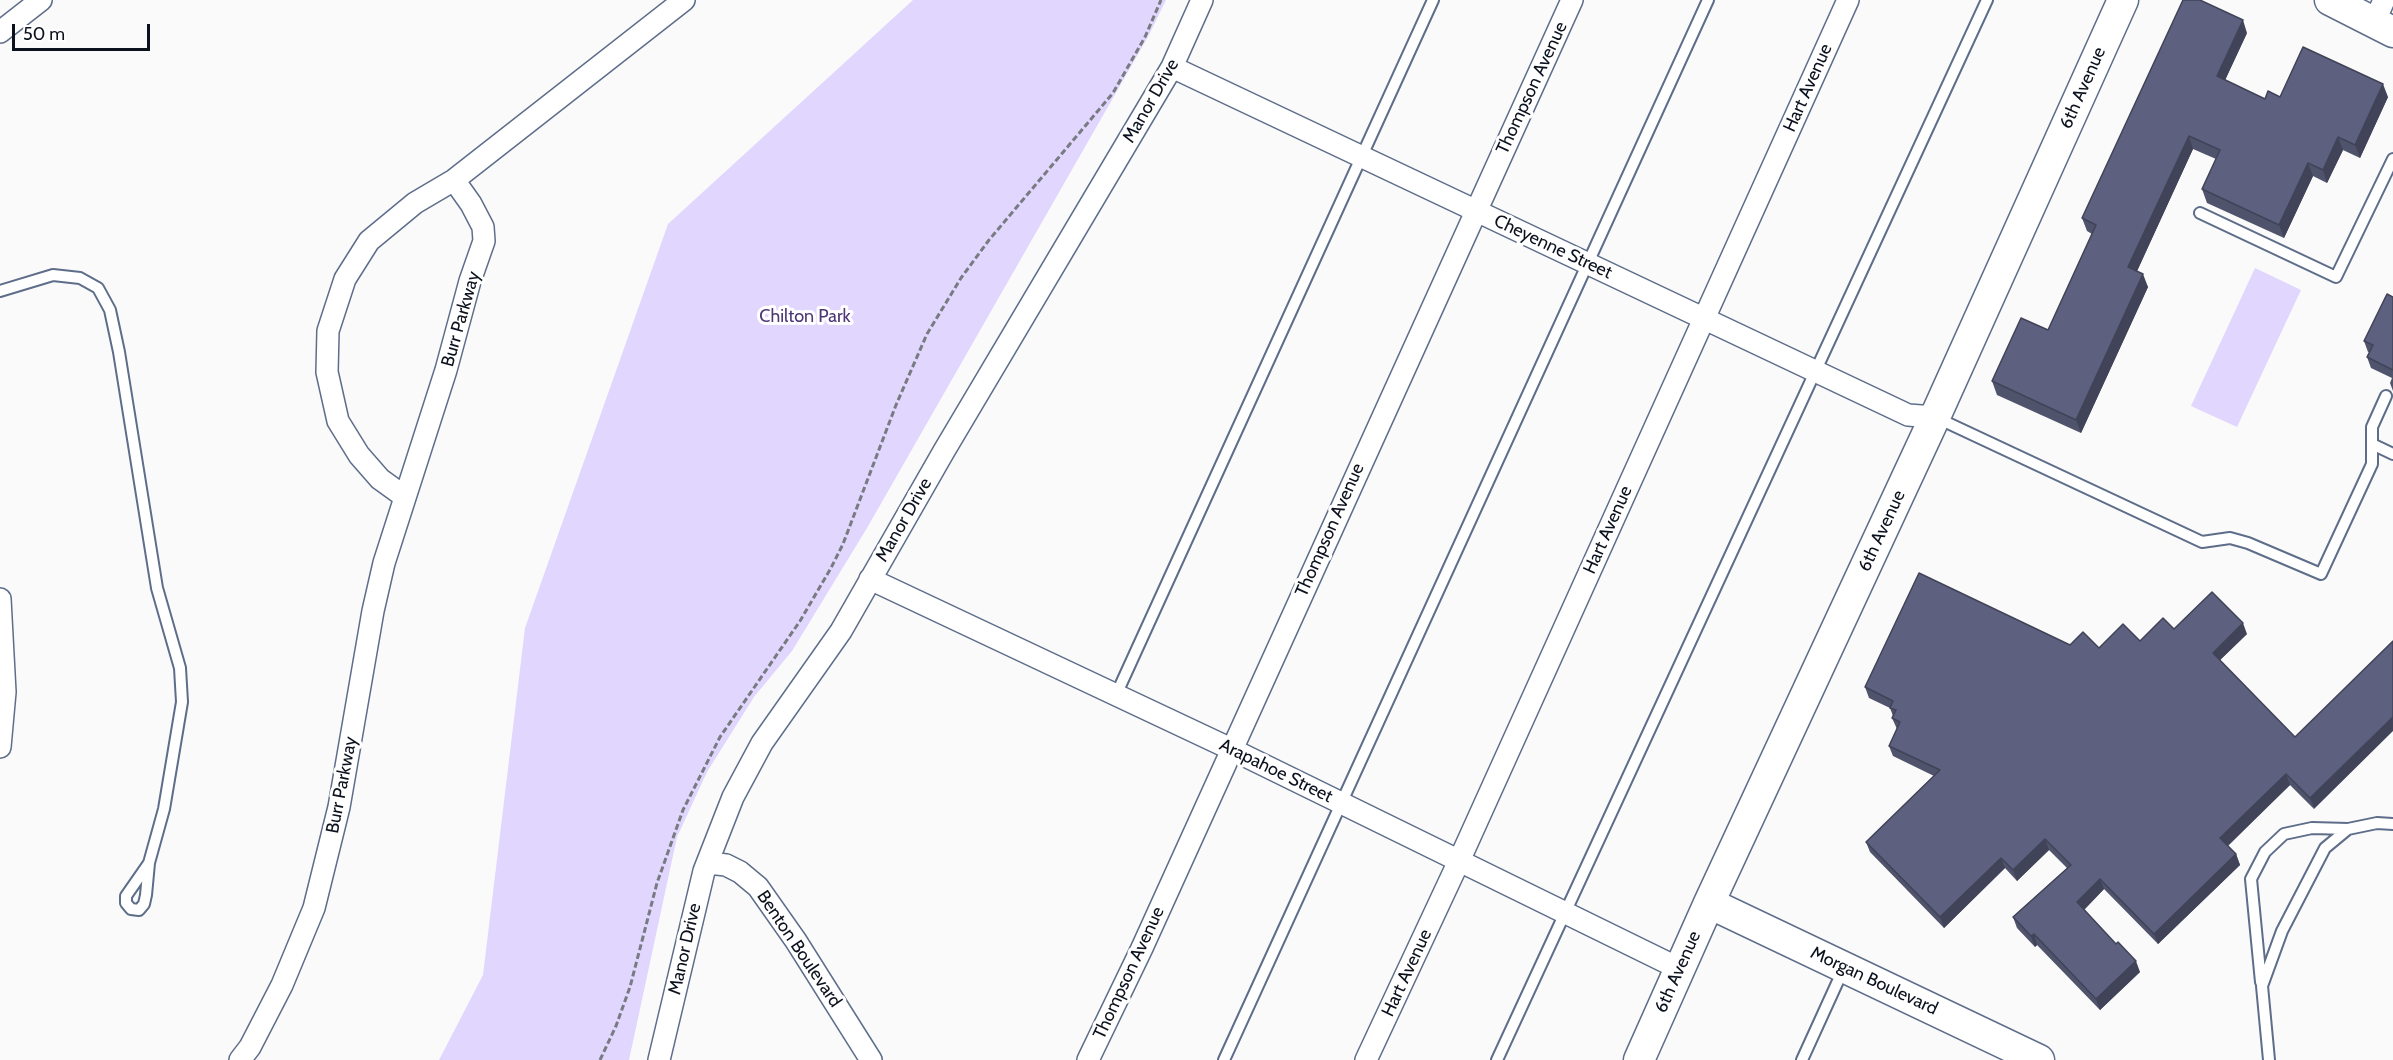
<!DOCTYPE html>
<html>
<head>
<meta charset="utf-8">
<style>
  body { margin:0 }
  #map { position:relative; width:2393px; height:1060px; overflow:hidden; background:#fafafa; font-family:Cabin,sans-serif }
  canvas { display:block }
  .scale { position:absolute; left:12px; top:24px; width:138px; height:27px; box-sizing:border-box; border:3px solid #0c121d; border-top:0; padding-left:8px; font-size:18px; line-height:21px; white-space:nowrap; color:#0c121d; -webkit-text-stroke:4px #fff; paint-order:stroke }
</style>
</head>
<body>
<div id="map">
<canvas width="2393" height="1060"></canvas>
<div class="scale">50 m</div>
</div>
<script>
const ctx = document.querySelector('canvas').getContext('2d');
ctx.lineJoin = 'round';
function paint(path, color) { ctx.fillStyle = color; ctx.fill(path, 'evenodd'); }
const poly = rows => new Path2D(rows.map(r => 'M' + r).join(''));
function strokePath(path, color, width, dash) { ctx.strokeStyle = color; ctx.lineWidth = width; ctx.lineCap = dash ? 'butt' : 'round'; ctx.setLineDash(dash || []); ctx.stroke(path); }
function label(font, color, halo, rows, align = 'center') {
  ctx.font = font + ' Cabin,sans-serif'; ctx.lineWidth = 6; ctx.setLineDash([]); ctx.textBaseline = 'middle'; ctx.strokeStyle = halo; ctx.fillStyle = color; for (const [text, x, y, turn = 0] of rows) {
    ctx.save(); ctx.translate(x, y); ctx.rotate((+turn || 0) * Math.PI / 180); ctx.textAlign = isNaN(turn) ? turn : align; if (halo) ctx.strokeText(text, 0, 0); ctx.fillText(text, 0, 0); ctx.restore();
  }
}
const green = poly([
  [913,0,1166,0,1149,35,867,528,792,651,754,697,707,772,677,837,629,1060,439,1060,483,975,525,628,668,224],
  [2255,268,2301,290,2237,427,2191,406]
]);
const path = poly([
  [600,1060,616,1026,630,987,657,883,683,810,720,737,800,621,831,568,843,544,896,405,927,334,961,278,989,240,1113,93,1145,37,1161,0]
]);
const lane = poly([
  [2200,213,2336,277,2393,159],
  [0,291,53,275,80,278,98,288,110,310,119,352,157,588,180,668,182,702,164,809,149,863,146,895,144,904,139,910,131,909,126,903,126,896,149,863],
  [1935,417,2202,542,2230,538,2248,543,2321,574,2372,464,2372,427,2386,396],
  [2372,444,2393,454],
  [1116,695,1433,0],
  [2261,982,2251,879,2265,852,2284,834,2312,828,2348,829],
  [1224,1060,1708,0],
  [1497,1060,1987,0],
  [1802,1060,1843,970],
  [2269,1060,2262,986,2282,931,2325,848,2348,829,2377,823,2393,824]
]);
const street = poly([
  [2374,23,2384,0],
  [0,32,41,0],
  [1172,67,1908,415,1935,417],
  [405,497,380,479,359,455,338,421,327,372,328,331,345,279,369,241,415,203,454,180,684,0],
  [870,579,1231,749,1680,969],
  [0,599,5,692,0,747],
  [708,863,726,865,740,872,758,887,796,941,871,1060],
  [240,1060,250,1047,282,985,314,908,339,807,373,611,384,563,446,370,470,281,484,241,483,227,471,204,454,180],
  [659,1060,704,871,733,797,762,743,841,631,944,451,1172,67,1202,0],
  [1088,1060,1142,948,1572,0],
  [1366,1060,1459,861,1848,0]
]);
const secondary = poly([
  [2330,0,2393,32],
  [1709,903,2039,1060],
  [1639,1060,1709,903,1935,417,2123,0]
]);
const wall = poly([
  [2247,33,2225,80,2265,99,2280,97,2388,97,2360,158,2343,150,2327,183,2313,176,2284,238,2207,203,2202,189,2216,159,2193,149,2137,271,2148,287,2081,433,1997,395,1992,381,2048,330,2092,234,2087,231,2082,218],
  [2393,297,2393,391,2390,383,2392,378,2371,368,2367,357,2370,352,2368,352,2364,341],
  [2174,629,2247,634,2220,660,2295,737,2314,809,2290,785,2228,846,2236,854,2240,865,2158,944,2104,889,2084,910,2140,972,2100,1010,2037,945,2035,947,2017,928,2013,917,2067,868,2049,850,2017,881,2005,868,1944,928,1870,852,1866,842,1934,776,1893,756,1889,746,1897,729,1892,718,1893,716,1890,708,1869,698,1865,687,2070,645,2099,648,2140,641]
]);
const shadedWall = poly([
  [2243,20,2247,33,2221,89,2217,76],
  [2383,84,2388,97,2360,158,2355,145],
  [2189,136,2193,149,2133,280,2128,267],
  [2338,137,2343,150,2327,183,2323,170],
  [2308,163,2313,176,2284,238,2279,225],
  [2143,274,2148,287,2081,433,2076,420],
  [2243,623,2247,634,2217,663,2213,653],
  [2393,717,2393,731,2314,809,2310,798],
  [2286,774,2290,785,2224,849,2220,838],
  [2045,839,2049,850,2017,881,2013,870],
  [2236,854,2240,865,2158,944,2154,934],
  [2001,858,2005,868,1944,928,1940,917],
  [2100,879,2104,889,2081,913,2077,902],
  [2034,934,2037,945,2035,947,2031,936],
  [2136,961,2140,972,2100,1010,2096,999]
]);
const building = poly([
  [2183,0,2200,0,2243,20,2217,76,2265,99,2268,91,2280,97,2303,47,2383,84,2355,145,2338,137,2323,170,2308,163,2279,225,2202,189,2220,150,2189,136,2128,267,2143,274,2076,420,1992,381,2021,318,2048,330,2096,225,2082,218,2183,0],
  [2387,294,2393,297,2393,370,2367,357,2373,345,2364,341,2387,294],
  [1919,573,2070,645,2083,632,2099,648,2123,624,2140,641,2163,618,2174,629,2212,592,2243,623,2213,653,2295,737,2393,641,2393,717,2310,798,2286,774,2220,838,2236,854,2154,934,2100,879,2077,902,2116,944,2118,942,2136,961,2096,999,2034,934,2031,936,2013,917,2071,865,2045,839,2013,870,2001,858,1940,917,1866,842,1940,770,1889,746,1900,722,1892,718,1896,710,1890,708,1893,701,1865,687,1919,573]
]);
const streetNames = [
  ["Thompson Avenue",1532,88,-65],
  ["Hart Avenue",1808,88,-66],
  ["6th Avenue",2083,88,-66],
  ["Manor Drive",1151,101,-60],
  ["Cheyenne Street",1553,247,25],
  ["Burr Parkway",461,319,-74],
  ["Manor Drive",904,520,-60],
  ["Thompson Avenue",1330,530,-66],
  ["Hart Avenue",1608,530,-66],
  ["6th Avenue",1882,531,-65],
  ["Arapahoe Street",1276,771,26],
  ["Burr Parkway",342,785,-79],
  ["Manor Drive",685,949,-77],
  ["Benton Boulevard",799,949,56],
  ["6th Avenue",1678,972,-66],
  ["Thompson Avenue",1129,973,-65],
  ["Hart Avenue",1407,973,-65],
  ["Morgan Boulevard",1874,981,25]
];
const parkNames = [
  ["Chilton Park",805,317]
];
paint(green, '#e1d6fe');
strokePath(lane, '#5e6e8a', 14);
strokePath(street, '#5e6e8a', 24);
strokePath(secondary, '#5e6e8a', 33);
strokePath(path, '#787b81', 3, [6, 3]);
strokePath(lane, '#fff', 10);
strokePath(street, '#fff', 21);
strokePath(secondary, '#fff', 30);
paint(wall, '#50536c');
paint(shadedWall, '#414358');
paint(building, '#5d607e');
strokePath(building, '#414358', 1.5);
label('18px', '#0c121d', '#fff', streetNames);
label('18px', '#4e3677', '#fff', parkNames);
</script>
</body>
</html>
